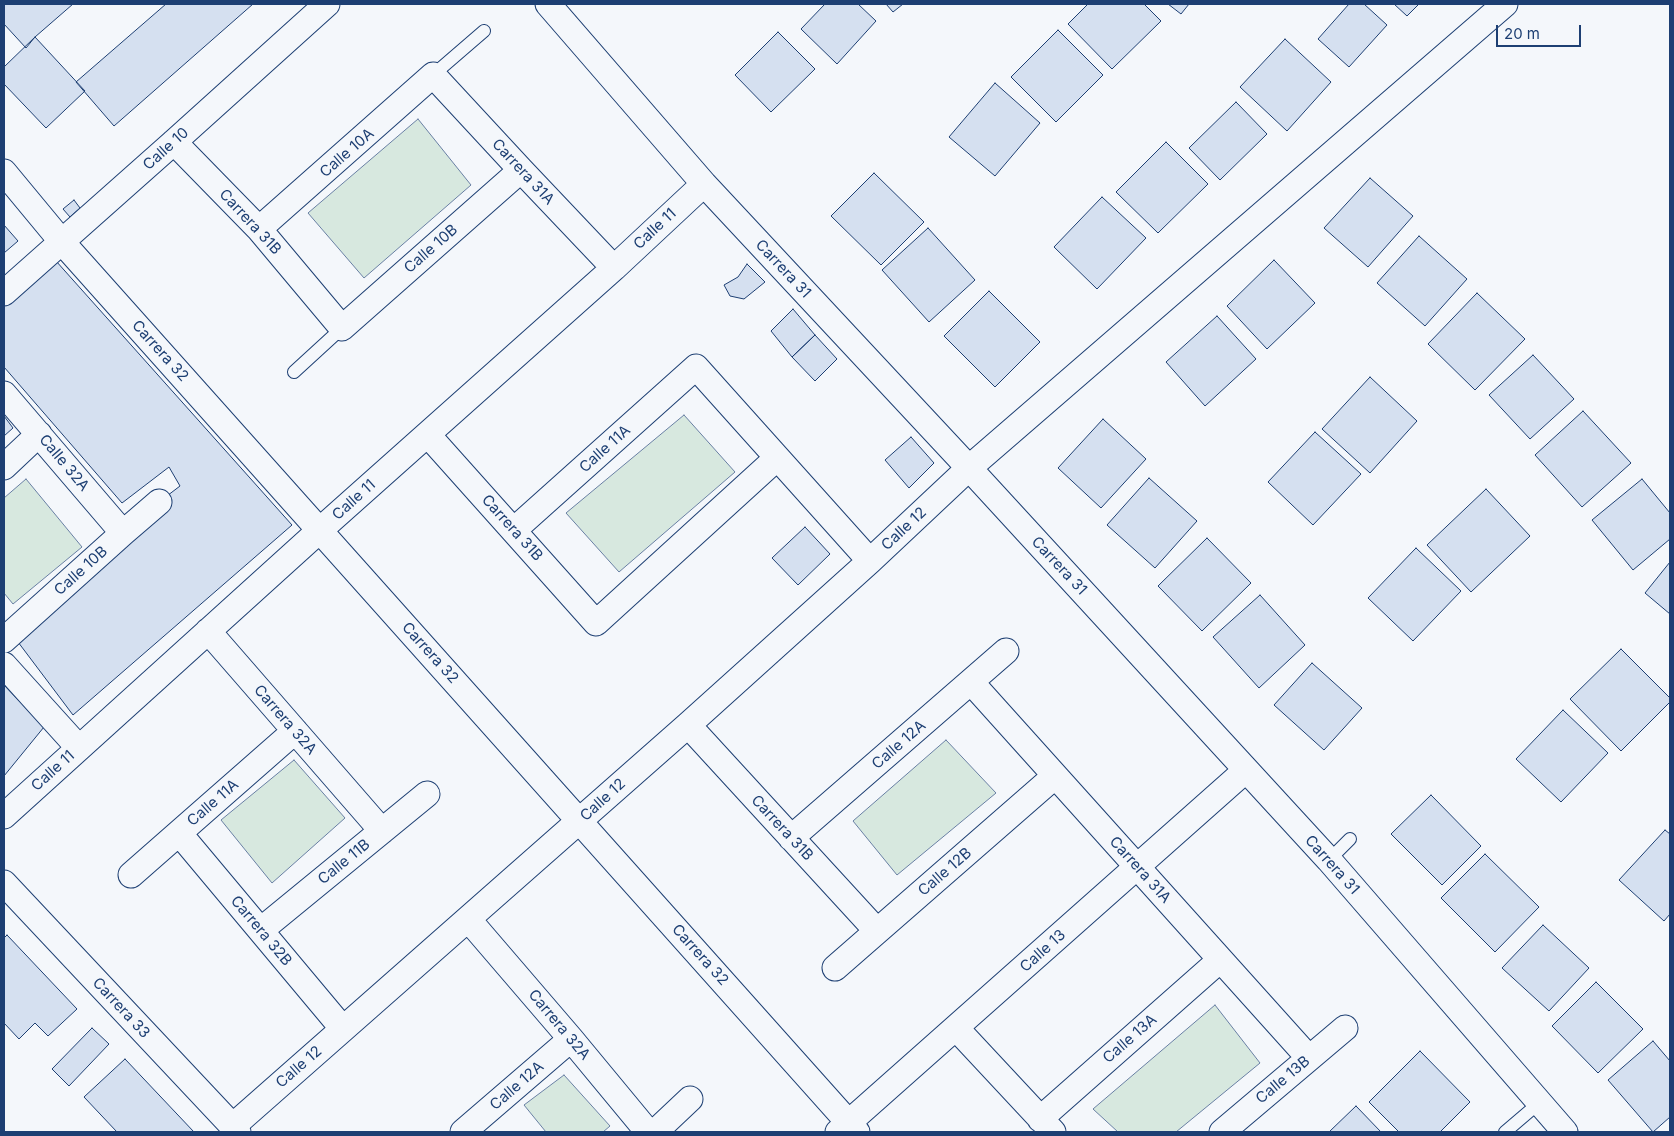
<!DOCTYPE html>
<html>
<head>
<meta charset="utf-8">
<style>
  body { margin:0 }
  #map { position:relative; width:1674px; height:1136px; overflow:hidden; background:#f4f7fb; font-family:Inter,sans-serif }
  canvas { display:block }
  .frame { position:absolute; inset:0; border:5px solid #1d3f73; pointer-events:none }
  .scale { position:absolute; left:1496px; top:25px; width:85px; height:22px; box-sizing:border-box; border:2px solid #1d3f73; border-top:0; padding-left:6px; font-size:15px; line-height:18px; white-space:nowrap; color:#1d3f73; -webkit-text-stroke:4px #f4f7fb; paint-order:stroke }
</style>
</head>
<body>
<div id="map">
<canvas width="1674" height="1136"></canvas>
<div class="frame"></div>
<div class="scale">20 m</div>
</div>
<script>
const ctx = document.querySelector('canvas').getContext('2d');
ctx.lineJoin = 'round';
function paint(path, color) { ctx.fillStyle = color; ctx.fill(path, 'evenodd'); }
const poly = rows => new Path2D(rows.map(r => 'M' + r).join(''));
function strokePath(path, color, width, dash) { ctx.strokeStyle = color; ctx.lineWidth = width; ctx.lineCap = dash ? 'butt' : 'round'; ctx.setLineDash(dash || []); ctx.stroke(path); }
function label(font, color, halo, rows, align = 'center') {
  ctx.font = font + ' Inter,sans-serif'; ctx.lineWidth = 4; ctx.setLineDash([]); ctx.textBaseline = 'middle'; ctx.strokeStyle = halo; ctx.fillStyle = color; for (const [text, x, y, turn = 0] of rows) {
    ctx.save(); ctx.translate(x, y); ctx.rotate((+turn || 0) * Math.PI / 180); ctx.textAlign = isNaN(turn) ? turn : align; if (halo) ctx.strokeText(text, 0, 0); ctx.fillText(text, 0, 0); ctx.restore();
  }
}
const green = poly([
  [418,119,471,185,364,278,308,213,418,119],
  [684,415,735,472,619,572,566,513,684,415],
  [26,479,82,547,13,604,4,593,4,498,26,479],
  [946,740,996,793,897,875,853,821,946,740],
  [294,760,345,818,272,883,221,820,294,760],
  [1215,1005,1260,1063,1176,1132,1118,1132,1093,1109,1215,1005],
  [564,1075,610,1126,603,1132,546,1132,524,1105,564,1075]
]);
const building = poly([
  [4,4,73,4,35,37,26,48,4,24,4,4],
  [166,4,253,4,114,126,76,82,166,4],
  [825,4,858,4,876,21,837,64,801,29,825,4],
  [886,4,903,4,893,12,886,4],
  [1088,4,1144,4,1161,21,1112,69,1068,24,1088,4],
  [1168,4,1189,4,1181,14,1168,4],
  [1349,4,1364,4,1387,25,1349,67,1318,39,1349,4],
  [1394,4,1419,4,1407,16,1394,4],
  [1058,30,1103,75,1056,122,1011,77,1058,30],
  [778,32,815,69,771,112,735,75,778,32],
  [35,37,85,91,46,128,4,84,4,67,35,37],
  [1285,39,1331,82,1287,131,1240,87,1285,39],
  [995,83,1040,123,995,176,949,137,995,83],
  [1236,102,1267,134,1220,180,1189,148,1236,102],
  [1166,142,1208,184,1158,233,1116,192,1166,142],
  [874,173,924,222,881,265,831,216,874,173],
  [1370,178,1413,216,1368,267,1324,228,1370,178],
  [1102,197,1146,238,1097,289,1054,247,1102,197],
  [74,200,80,208,70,217,63,209,74,200],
  [4,225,18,241,4,253,4,225],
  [928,228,975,280,929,322,882,270,928,228],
  [1419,236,1467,279,1425,326,1377,283,1419,236],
  [1274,260,1315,303,1267,349,1227,306,1274,260],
  [56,261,292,525,73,715,15,638,159,502,180,486,169,467,122,503,4,367,4,306,56,261],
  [747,264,765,282,744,299,730,296,724,285,738,277,747,264],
  [989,291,1040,342,995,387,944,336,989,291],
  [1477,293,1525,339,1475,390,1428,344,1477,293],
  [793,309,815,335,792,357,771,331,793,309],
  [1217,316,1256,359,1205,406,1166,362,1217,316],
  [815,335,837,359,815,381,792,357,815,335],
  [1533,355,1574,399,1530,439,1489,395,1533,355],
  [1370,377,1417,421,1370,473,1322,429,1370,377],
  [1583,411,1631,463,1582,507,1535,455,1583,411],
  [4,416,13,428,4,436,4,416],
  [1103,419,1146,459,1101,508,1058,468,1103,419],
  [1315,432,1361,474,1313,525,1268,482,1315,432],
  [911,437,934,463,909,488,885,460,911,437],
  [1149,478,1197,521,1155,568,1107,525,1149,478],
  [1642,479,1670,513,1670,539,1633,570,1592,520,1642,479],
  [1486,489,1530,536,1471,592,1427,545,1486,489],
  [805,527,830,554,798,585,772,558,805,527],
  [1207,538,1251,583,1202,631,1158,586,1207,538],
  [1416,548,1461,591,1413,641,1368,598,1416,548],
  [1670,562,1670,614,1645,593,1670,562],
  [1260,595,1305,645,1259,688,1213,637,1260,595],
  [1621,649,1670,698,1670,702,1621,751,1570,699,1621,649],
  [1312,663,1362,708,1324,750,1274,705,1312,663],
  [4,685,44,727,4,776,4,685],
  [1563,710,1608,753,1561,802,1516,759,1563,710],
  [1431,795,1481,846,1442,885,1391,834,1431,795],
  [1665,830,1670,834,1670,914,1664,921,1619,880,1665,830],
  [1485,854,1539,907,1495,952,1441,898,1485,854],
  [1543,925,1589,968,1549,1011,1502,968,1543,925],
  [7,935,77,1009,48,1036,35,1023,19,1039,4,1023,4,938,7,935],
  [1596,982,1643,1029,1598,1073,1552,1026,1596,982],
  [92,1028,109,1044,69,1086,52,1069,92,1028],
  [1653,1041,1670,1061,1670,1117,1653,1132,1608,1080,1653,1041],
  [1420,1051,1470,1102,1440,1132,1399,1132,1369,1102,1420,1051],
  [125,1059,194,1132,117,1132,84,1097,125,1059],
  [1356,1106,1381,1132,1329,1132,1356,1106]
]);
const lane = poly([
  [433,75,484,31],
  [294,372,342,328],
  [1329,860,1350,839],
  [1505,1132,1539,1103]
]);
const street = poly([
  [548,4,704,184,969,468,1329,860,1565,1132],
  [174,142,259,229,342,328,521,170],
  [4,172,62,242,857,1132],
  [259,229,433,75,521,170,614,268],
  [4,293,174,142,327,4],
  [4,394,123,533],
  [428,435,596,623,777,458],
  [4,467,39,434],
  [514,530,696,367,870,561],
  [208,631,382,831],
  [4,640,123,533,159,502],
  [4,665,79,748],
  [971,682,1309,1058],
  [688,725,877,931],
  [4,816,320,530,614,268,704,184],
  [179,833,343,1029],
  [791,838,1006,651],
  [131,875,295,731],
  [4,883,238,1132],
  [468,919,571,1039,648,1132],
  [261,930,427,794],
  [835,968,1055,776],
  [956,1028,1053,1132],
  [1040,1119,1220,960],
  [233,1126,688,725,870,561,969,468,1505,4],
  [463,1132,571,1039],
  [655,1132,690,1099],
  [838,1132,1246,770],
  [1222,1132,1345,1028]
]);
const streetNames = [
  ["Calle 10",166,149,-42],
  ["Calle 10A",347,153,-41],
  ["Carrera 31A",523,172,47],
  ["Carrera 31B",250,222,47],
  ["Calle 11",655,229,-43],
  ["Calle 10B",431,249,-41],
  ["Carrera 31",783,269,47],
  ["Carrera 32",160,351,48],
  ["Calle 11A",605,449,-42],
  ["Calle 32A",64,463,50],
  ["Calle 11",354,500,-42],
  ["Carrera 31B",512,528,48],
  ["Calle 12",904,529,-43],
  ["Carrera 31",1059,566,47],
  ["Calle 10B",81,571,-42],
  ["Carrera 32",430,653,48],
  ["Carrera 32A",285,720,49],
  ["Calle 12A",899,745,-41],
  ["Calle 11",53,771,-42],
  ["Calle 12",603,800,-42],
  ["Calle 11A",213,803,-41],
  ["Carrera 31B",782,828,47],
  ["Calle 11B",344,862,-39],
  ["Carrera 31",1332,865,48],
  ["Carrera 31A",1140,870,48],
  ["Calle 12B",945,872,-41],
  ["Carrera 32B",261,931,50],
  ["Calle 13",1043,951,-42],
  ["Carrera 32",700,955,48],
  ["Carrera 33",121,1008,47],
  ["Carrera 32A",559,1025,50],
  ["Calle 13A",1130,1039,-41],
  ["Calle 12",299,1067,-41],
  ["Calle 13B",1283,1080,-40],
  ["Calle 12A",517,1086,-41]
];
paint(green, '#d7e8df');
strokePath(green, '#687fa3', 1);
paint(building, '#d5e0f0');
strokePath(building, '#1d3f73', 1);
strokePath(lane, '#1d3f73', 14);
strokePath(street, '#1d3f73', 27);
strokePath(lane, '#f4f7fb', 12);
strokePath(street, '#f4f7fb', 25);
label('15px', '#1d3f73', '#f4f7fb', streetNames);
</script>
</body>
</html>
